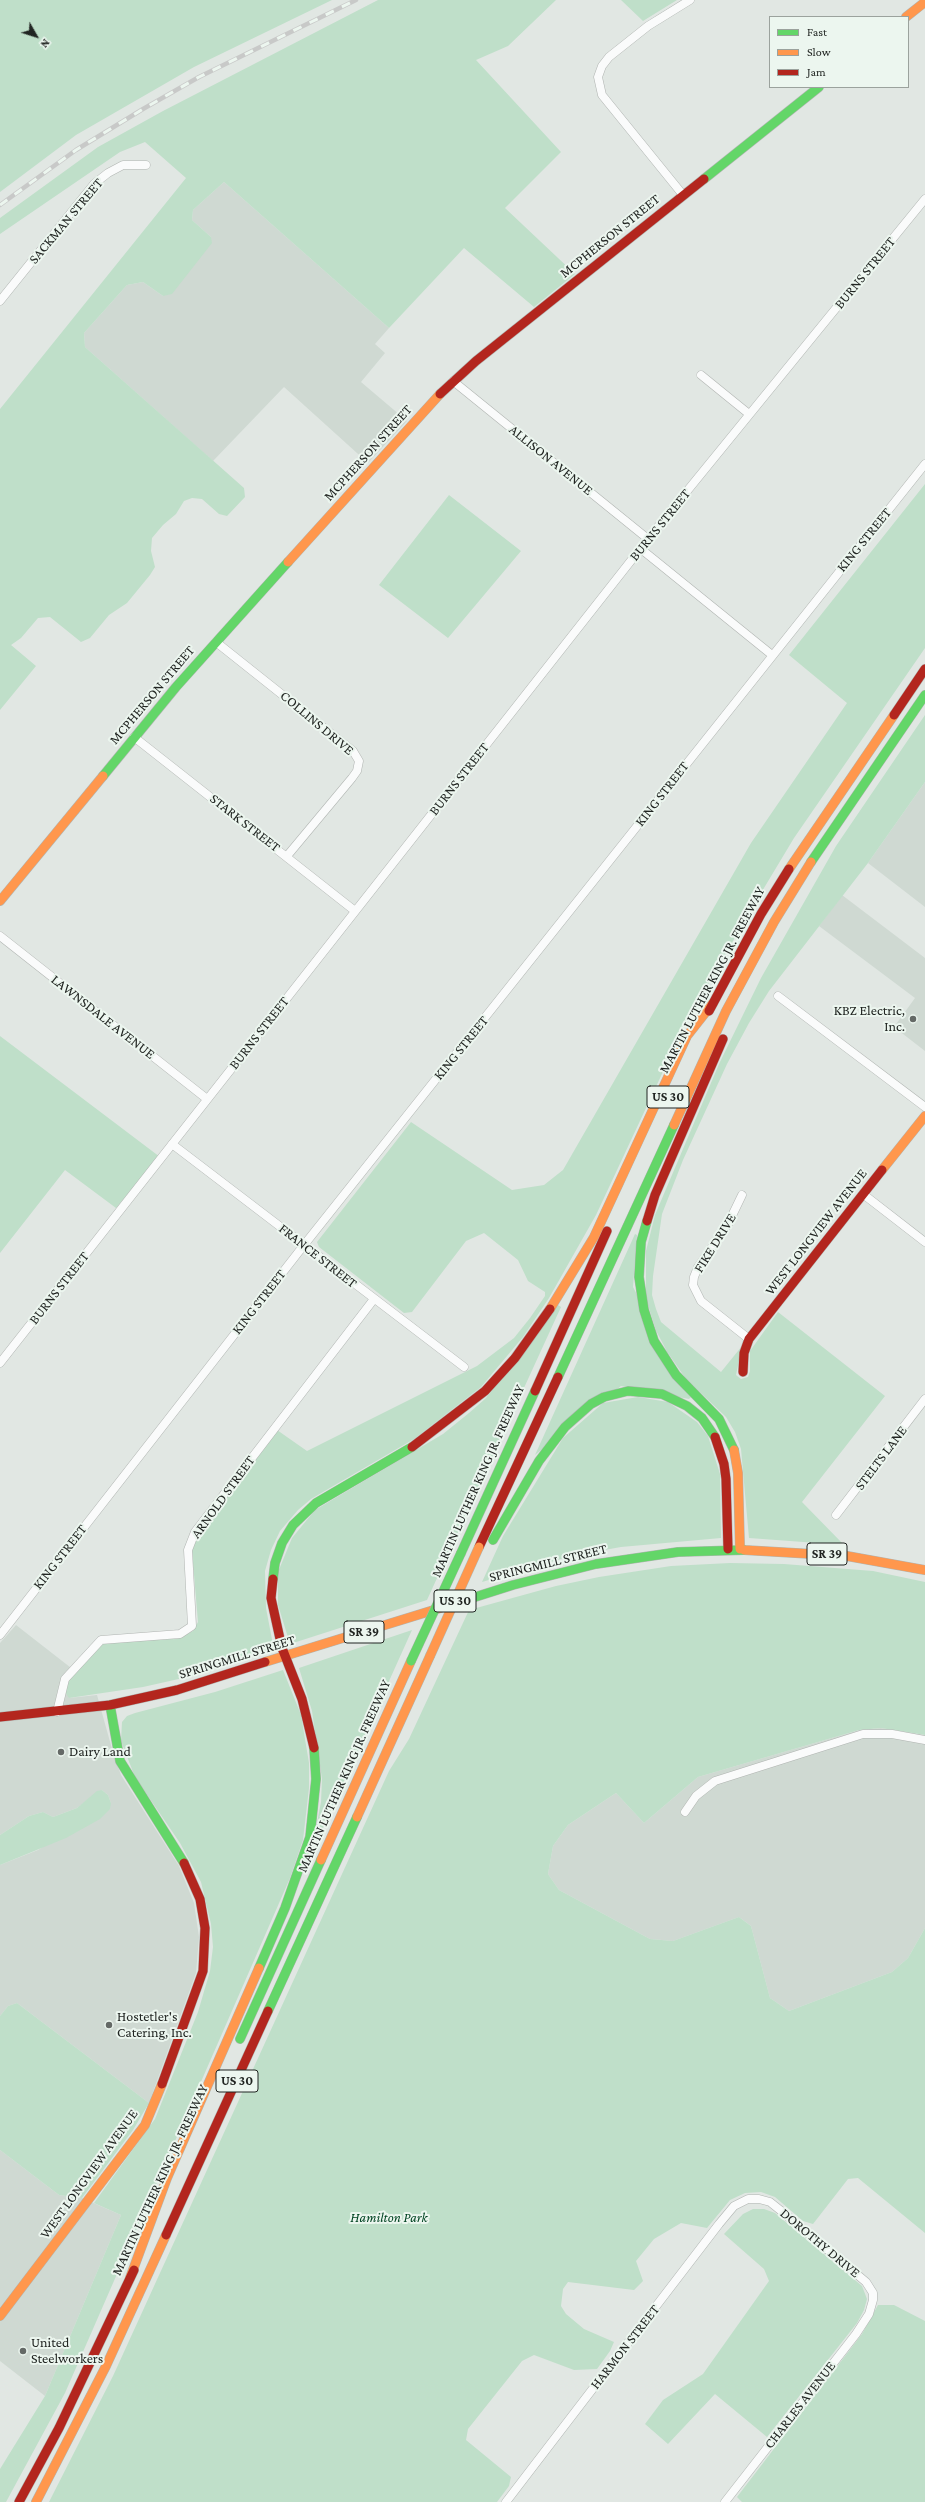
<!DOCTYPE html>
<html>
<head>
<meta charset="utf-8">
<style>
  body { margin:0 }
  #map { position:relative; width:925px; height:2502px; overflow:hidden; background:#e1e7e3; font-family:"Crimson Pro",serif }
  canvas { display:block }
  .legend { position:absolute; left:769px; top:16px; width:140px; height:72px; box-sizing:border-box; background:#ecf6ef; border:1px solid #9ba29d; margin:0; padding:5px 7px; list-style:none; font-size:12px; color:#212522 }
  .legend li { display:flex; align-items:center; gap:8px; height:20px }
  .legend b { width:20px; border:1px solid #9ba29d }
  .north { position:absolute; left:16px; top:16px; width:40px; height:40px; -webkit-text-stroke:3px #ecf6ef; paint-order:stroke; rotate:129deg; font-size:11px; font-weight:700; line-height:16px; text-align:center; color:#212522 }
  .north::after { content:''; display:block; margin:auto; width:14px; height:18px; background:#212522; clip-path:polygon(50% 0,100% 100%,50% 72%,0 100%) }
</style>
</head>
<body>
<div id="map">
<canvas width="925" height="2502"></canvas>
<ul class="legend">
<li><b style="height:5px;background:#63d668"></b>Fast</li>
<li><b style="height:5px;background:#ff974d"></b>Slow</li>
<li><b style="height:5px;background:#b3261e"></b>Jam</li>
</ul>
<div class="north">N</div>
</div>
<script>
const ctx = document.querySelector('canvas').getContext('2d');
ctx.lineJoin = 'round';
function paint(path, color) { ctx.fillStyle = color; ctx.fill(path, 'evenodd'); }
const poly = rows => new Path2D(rows.map(r => 'M' + r).join(''));
function strokePath(path, color, width, dash) { ctx.strokeStyle = color; ctx.lineWidth = width; ctx.lineCap = dash ? 'butt' : 'round'; ctx.setLineDash(dash || []); ctx.stroke(path); }
function label(font, color, halo, rows, align = 'center') {
  ctx.font = font + ' "Crimson Pro",serif'; ctx.lineWidth = 4; ctx.setLineDash([]); ctx.textBaseline = 'middle'; ctx.strokeStyle = halo; ctx.fillStyle = color; for (const [text, x, y, turn = 0] of rows) {
    ctx.save(); ctx.translate(x, y); ctx.rotate((+turn || 0) * Math.PI / 180); ctx.textAlign = isNaN(turn) ? turn : align; if (halo) ctx.strokeText(text, 0, 0); ctx.fillText(text, 0, 0); ctx.restore();
  }
}
const built = poly([
  [224,182,389,328,375,344,385,353,361,382,407,421,368,463,284,387,213,461,85,347,84,333,127,285,143,282,163,296,211,237,192,220,193,210],
  [925,782,925,907,868,863],
  [842,895,925,958,925,1051,894,1027,915,998,819,926],
  [16,1625,75,1671,69,1698,97,1695,114,1756,121,1775,179,1866,194,1903,199,1937,196,1973,149,2103,17,2003,8,2006,0,2016,0,1865,38,1850,111,1803,108,1795,102,1790,77,1808,53,1817,43,1812,29,1816,0,1835,0,1643],
  [881,1728,925,1735,925,1928,908,1958,892,1972,789,2011,770,1998,751,1926,739,1917,673,1941,650,1939,559,1890,548,1874,553,1846,568,1825,616,1793,644,1823,698,1777,859,1730],
  [0,2150,59,2195,82,2198,121,2215,45,2396,0,2361]
]);
const green = poly([
  [0,0,332,0,194,67,76,135,0,192],
  [378,0,556,0,508,46,476,60,561,152,505,208,575,274,534,307,464,248,389,328,224,182,193,210,192,220,211,237,212,243,172,294,163,296,143,282,127,285,84,333,85,347,244,488,245,497,227,516,219,514,202,499,192,498,184,501,176,514,163,525,152,538,151,551,155,567,150,575,127,603,109,615,90,638,81,642,50,617,38,618,21,638,11,645,36,666,0,710,0,409,186,178,145,142,120,152,0,234,0,218,98,147,163,111],
  [621,0,677,0,643,21],
  [925,484,925,648,794,838,746,918,682,1031,596,1215,549,1298,523,1337,481,1387,414,1439,311,1499,298,1510,280,1531,271,1550,265,1571,266,1608,274,1650,192,1676,143,1687,69,1698,65,1692,69,1680,104,1641,177,1639,193,1631,198,1622,192,1551,199,1533,277,1430,307,1451,477,1366,514,1338,530,1318,545,1296,545,1292,528,1281,518,1260,484,1233,466,1241,412,1312,404,1313,319,1247,317,1242,411,1122,512,1190,544,1185,563,1170,751,843,847,703,789,655],
  [449,495,521,551,448,638,379,585],
  [925,715,925,782,868,863,769,991,749,1023,727,1064,683,1160,662,1214,653,1276,652,1295,656,1309,661,1322,721,1372,742,1346,736,1375,741,1379,748,1377,750,1371,750,1351,778,1312,885,1396,802,1502,844,1545,749,1538,741,1449,735,1432,726,1417,686,1379,659,1340,646,1299,646,1251,655,1215,719,1064,761,978,836,846],
  [0,1036,160,1157,116,1208,65,1170,0,1253],
  [635,1234,637,1235,633,1287,691,1397,689,1399,621,1386,535,1455],
  [558,1305,561,1307,427,1600,290,1644,278,1605,278,1572,292,1538,315,1510,443,1434,469,1413,486,1398],
  [638,1397,668,1402,697,1422,708,1436,720,1474,721,1538,621,1547,571,1556,482,1582,503,1536,563,1438,603,1403],
  [730,1563,784,1564,873,1571,925,1582,925,1735,881,1728,859,1730,698,1777,644,1823,616,1793,568,1825,553,1846,548,1874,559,1890,650,1939,673,1941,739,1917,751,1926,770,1998,789,2011,892,1972,908,1958,925,1928,925,2233,858,2178,848,2179,813,2224,803,2221,775,2197,761,2192,745,2193,730,2200,707,2228,681,2223,654,2239,636,2261,643,2281,634,2290,568,2282,563,2289,561,2306,566,2314,584,2329,614,2342,610,2351,597,2369,574,2370,534,2355,522,2361,468,2429,466,2440,511,2477,509,2486,497,2502,49,2502,113,2376,389,1771,409,1739,469,1610,556,1586,599,1577,671,1566],
  [412,1630,318,1839,314,1838,321,1802,322,1779,312,1711,299,1668],
  [283,1670,301,1715,309,1763,309,1788,303,1840,290,1878,65,2393,6,2502,0,2502,0,2469,45,2396,121,2215,94,2203,155,2119,198,2012,210,1971,213,1947,211,1924,201,1882,180,1843,135,1777,121,1741,122,1722,127,1716,135,1713,215,1692],
  [102,1790,108,1795,111,1803,110,1809,100,1819,66,1838,0,1865,0,1835,29,1816,43,1812,53,1817,77,1808,97,1791],
  [17,2003,149,2103,133,2130,82,2198,59,2195,0,2150,0,2016,8,2006],
  [753,2209,764,2209,775,2213,862,2286,867,2299,864,2310,857,2323,767,2437,715,2394,668,2444,645,2424,663,2400,703,2374,769,2281,764,2269,724,2234,743,2214],
  [878,2305,894,2305,925,2321,925,2502,742,2502,737,2497,862,2334]
]);
const street = poly([
  [683,195,602,95,598,77,602,66,609,57,648,26,690,0],
  [0,301,94,184,108,173,123,165,146,165],
  [701,375,749,414],
  [453,381,648,539],
  [641,549,772,655],
  [216,642,353,751,359,761,357,771,352,778,287,856],
  [134,737,355,911],
  [0,936,207,1099],
  [778,996,925,1107],
  [172,1144,464,1367],
  [863,1194,925,1242],
  [742,1195,728,1224,698,1267,694,1277,693,1285,701,1301,749,1339],
  [0,1363,648,539,925,199],
  [836,1515,925,1399],
  [0,1635,304,1245,925,464],
  [57,1712,65,1679,101,1640,180,1634,192,1626,188,1550,195,1532,374,1299],
  [685,1812,696,1796,715,1781,863,1734,892,1734,925,1740],
  [506,2502,719,2224,734,2206,748,2199,759,2199,770,2202,780,2210,866,2282,873,2293,873,2300,869,2314,856,2334,725,2502]
]);
const fast = poly([
  [704,179,819,87],
  [103,776,176,687,288,562],
  [811,862,925,695],
  [647,1221,641,1242,639,1277,644,1310,654,1341,676,1375,719,1419,734,1450],
  [558,1377,674,1125],
  [493,1540,539,1461,565,1427,591,1404,604,1397,628,1391,662,1394,687,1406,702,1418,715,1437],
  [461,1553,535,1391],
  [273,1579,275,1563,282,1543,293,1525,316,1503,412,1447],
  [450,1605,513,1585,596,1564,678,1552,744,1550],
  [110,1705,120,1761,184,1863],
  [259,1968,285,1908,310,1837,316,1779,314,1748],
  [268,2011,357,1817],
  [240,2039,321,1860]
]);
const slow = poly([
  [906,17,925,2],
  [288,562,440,394],
  [789,869,894,715],
  [0,901,103,776],
  [674,1125,726,1011,774,922,811,862],
  [882,1170,925,1116],
  [550,1309,594,1237,687,1036,713,1003],
  [734,1450,738,1473,740,1549],
  [744,1550,847,1556,925,1570],
  [265,1662,450,1605],
  [357,1817,430,1656],
  [321,1860,411,1661],
  [130,2278,167,2178,259,1968],
  [0,2316,145,2125,162,2084],
  [36,2502,106,2366,166,2235]
]);
const jam = poly([
  [440,394,476,361,704,179],
  [894,715,925,669],
  [709,1011,761,914,789,869],
  [647,1221,655,1195,723,1039],
  [743,1372,744,1353,749,1339,882,1170],
  [535,1391,607,1231],
  [715,1437,724,1464,726,1479,728,1549],
  [412,1447,485,1391,515,1358,550,1309],
  [479,1547,558,1377],
  [273,1579,271,1598,282,1648,302,1699,314,1748],
  [0,1717,110,1705,177,1690,265,1662],
  [162,2084,203,1971,205,1928,200,1899,184,1863],
  [166,2235,268,2011],
  [19,2502,59,2428,134,2270]
]);
const rail = poly([
  [0,205,76,150,143,109,199,77,356,0]
]);
const fastBridge = poly([
  [411,1661,461,1553]
]);
const slowBridge = poly([
  [430,1656,479,1547]
]);
const markers = [
  [913,1019,4,"#646966"],
  [61,1752,4,"#646966"],
  [109,2025,4,"#646966"],
  [23,2351,4,"#646966"]
];
const shields = [
  [668,1097,42],
  [827,1554,40],
  [455,1601,42],
  [364,1632,40],
  [237,2081,42]
];
const shieldNames = [
  ["US 30",668,1097],
  ["SR 39",827,1554],
  ["US 30",455,1601],
  ["SR 39",364,1632],
  ["US 30",237,2081]
];
const streetNames = [
  ["SACKMAN STREET",66,221,-50],
  ["MCPHERSON STREET",610,236,-39],
  ["BURNS STREET",865,273,-51],
  ["MCPHERSON STREET",368,453,-48],
  ["ALLISON AVENUE",551,460,39],
  ["BURNS STREET",660,525,-51],
  ["KING STREET",864,540,-51],
  ["MCPHERSON STREET",152,695,-50],
  ["COLLINS DRIVE",317,723,40],
  ["BURNS STREET",459,779,-52],
  ["KING STREET",662,794,-52],
  ["STARK STREET",245,823,38],
  ["MARTIN LUTHER KING JR. FREEWAY",712,980,-62],
  ["LAWNSDALE AVENUE",103,1017,38],
  ["BURNS STREET",259,1033,-52],
  ["KING STREET",461,1048,-51],
  ["WEST LONGVIEW AVENUE",816,1232,-52],
  ["FIKE DRIVE",715,1243,-58],
  ["FRANCE STREET",318,1256,38],
  ["BURNS STREET",59,1288,-52],
  ["KING STREET",259,1302,-52],
  ["STELTS LANE",881,1458,-53],
  ["MARTIN LUTHER KING JR. FREEWAY",478,1481,-66],
  ["ARNOLD STREET",223,1497,-54],
  ["KING STREET",60,1557,-52],
  ["SPRINGMILL STREET",548,1563,-14],
  ["SPRINGMILL STREET",237,1657,-17],
  ["MARTIN LUTHER KING JR. FREEWAY",344,1776,-66],
  ["WEST LONGVIEW AVENUE",89,2174,-54],
  ["MARTIN LUTHER KING JR. FREEWAY",160,2180,-65],
  ["DOROTHY DRIVE",820,2243,40],
  ["HARMON STREET",625,2347,-52],
  ["CHARLES AVENUE",800,2405,-52]
];
const poiNames = [
  ["KBZ Electric,",905,1011,"right"],
  ["Inc.",905,1027,"right"],
  ["Dairy Land",69,1752],
  ["Hostetler's",117,2017],
  ["Catering, Inc.",117,2033],
  ["United",31,2343],
  ["Steelworkers",31,2359]
];
const parkNames = [
  ["Hamilton Park",389,2218]
];
paint(built, '#cfd9d2');
paint(green, '#bfdfc9');
strokePath(street, '#b0b4b1', 9);
strokePath(fast, '#b0b4b1', 10);
strokePath(slow, '#b0b4b1', 10);
strokePath(jam, '#b0b4b1', 10);
strokePath(street, '#fafbfb', 8);
strokePath(fast, '#63d668', 9);
strokePath(slow, '#ff974d', 9);
strokePath(jam, '#b3261e', 9);
strokePath(rail, '#c8c9c8', 4.5);
strokePath(rail, '#ecf6ef', 3, [9]);
strokePath(fastBridge, '#b0b4b1', 10, []);
strokePath(slowBridge, '#b0b4b1', 10, []);
strokePath(fastBridge, '#63d668', 9);
strokePath(slowBridge, '#ff974d', 9);
for (const [x, y, r, color] of markers) { const dot = new Path2D(); dot.arc(x, y, r, 0, 2 * Math.PI); ctx.fillStyle = color; ctx.fill(dot); strokePath(dot, '#ecf6ef', 1.5); }
for (const [x, y, w] of shields) { const box = new Path2D(); box.roundRect(x - w / 2, y - 11, w, 22, 3); ctx.fillStyle = '#ecf6ef'; ctx.fill(box); strokePath(box, '#212522', 1); }
label('bold 13px', '#212522', null, shieldNames);
label('14px', '#212522', '#ecf6ef', streetNames);
label('14px', '#212522', '#ecf6ef', poiNames, 'left');
label('italic 14px', '#042', '#ecf6ef', parkNames);
</script>
</body>
</html>
